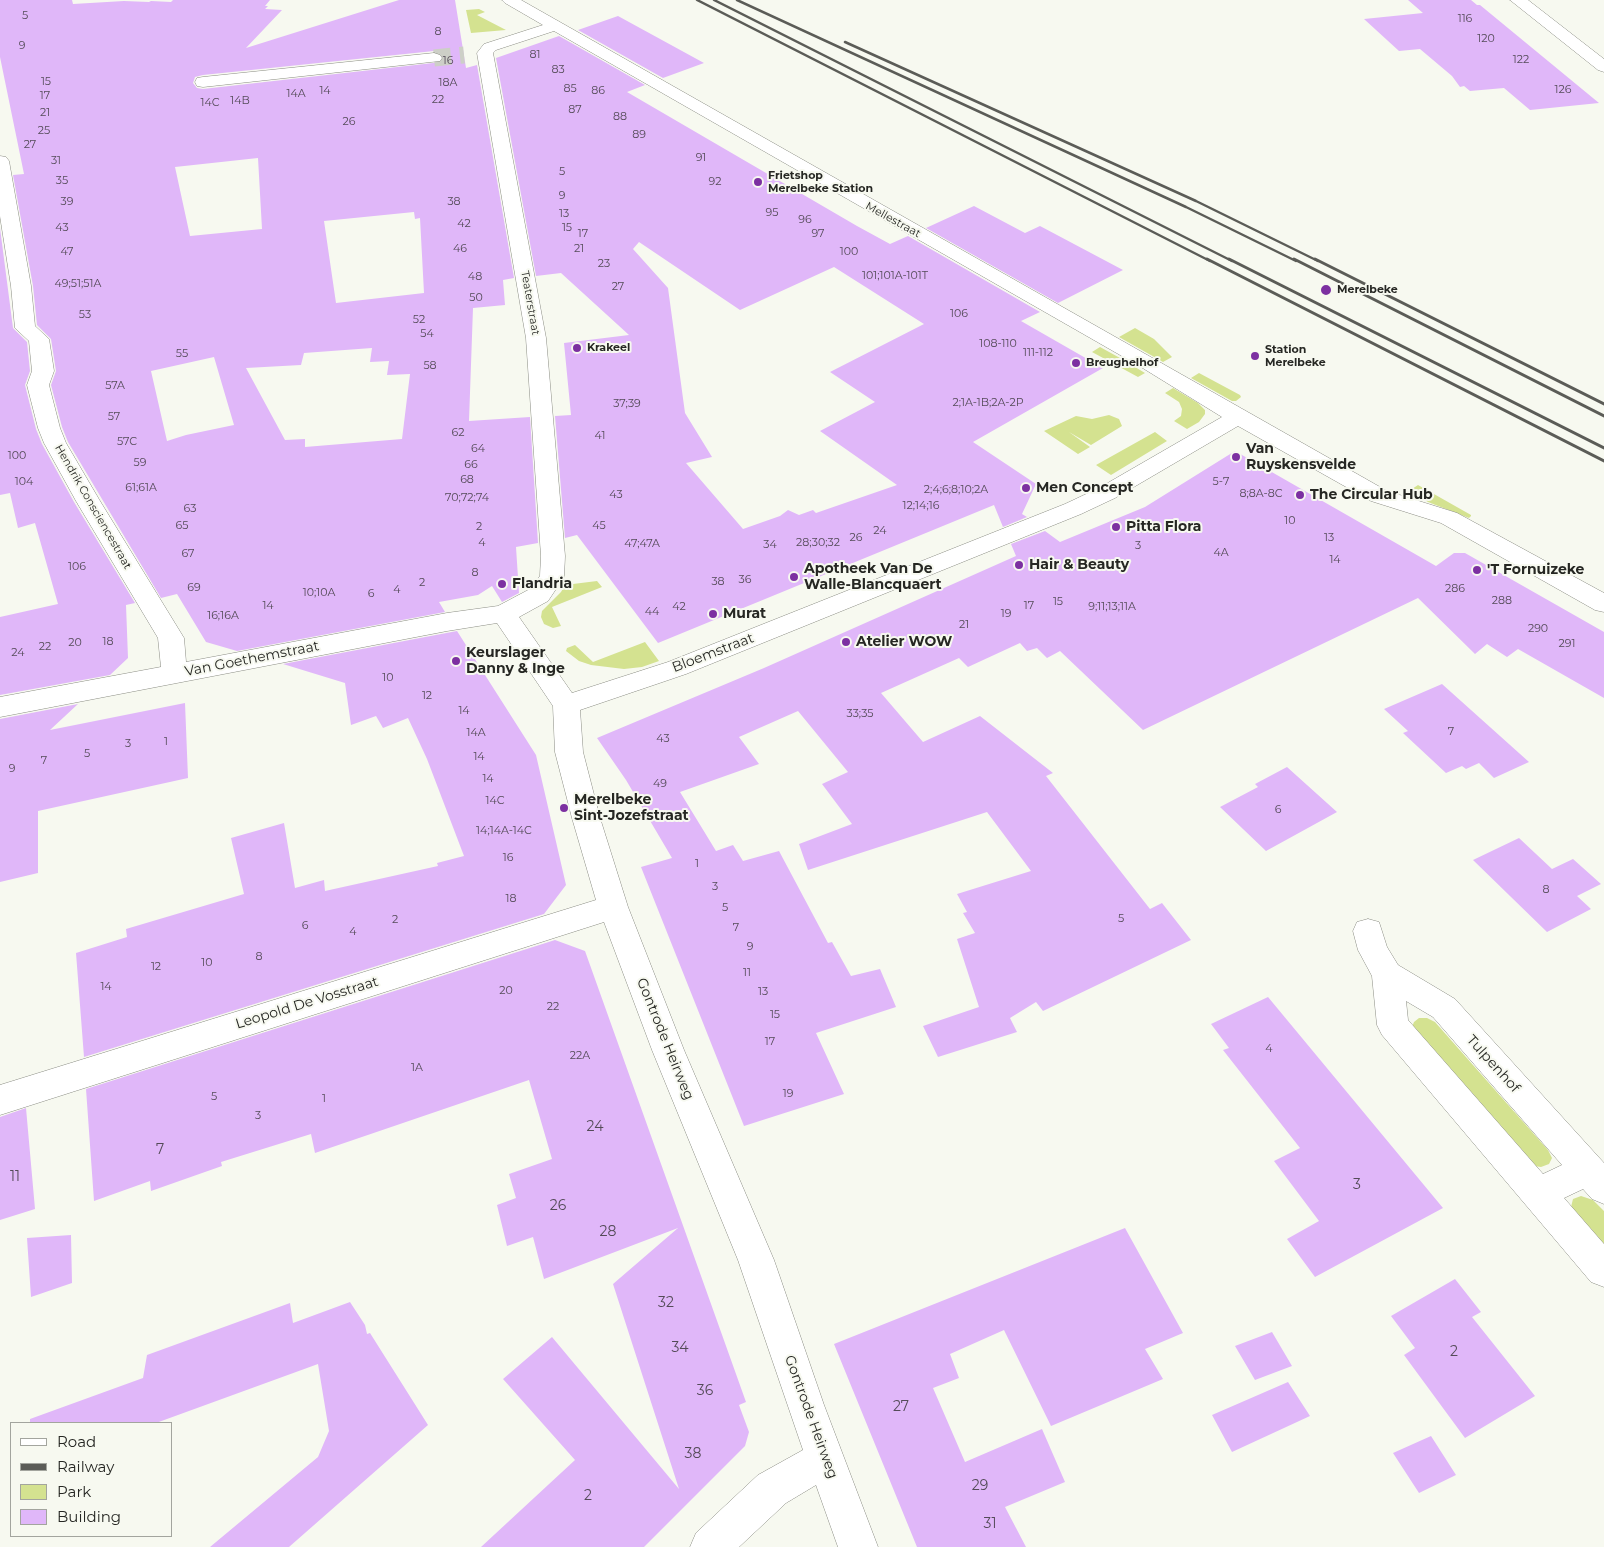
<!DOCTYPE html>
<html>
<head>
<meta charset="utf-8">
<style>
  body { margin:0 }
  #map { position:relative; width:1604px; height:1547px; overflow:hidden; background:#f7f9f0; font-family:Montserrat,sans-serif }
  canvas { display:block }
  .legend { position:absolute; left:10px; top:1422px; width:162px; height:115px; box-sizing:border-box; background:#f7f9f0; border:1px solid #a3a59e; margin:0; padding:6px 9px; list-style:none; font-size:15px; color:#262723 }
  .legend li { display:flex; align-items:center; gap:10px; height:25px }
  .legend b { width:25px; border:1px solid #a3a59e }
</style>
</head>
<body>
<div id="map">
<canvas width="1604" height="1547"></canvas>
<ul class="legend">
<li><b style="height:6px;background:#fff"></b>Road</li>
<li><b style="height:6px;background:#5b5c57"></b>Railway</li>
<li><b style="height:14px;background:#d4e290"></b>Park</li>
<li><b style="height:14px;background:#e0b7f9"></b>Building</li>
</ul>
</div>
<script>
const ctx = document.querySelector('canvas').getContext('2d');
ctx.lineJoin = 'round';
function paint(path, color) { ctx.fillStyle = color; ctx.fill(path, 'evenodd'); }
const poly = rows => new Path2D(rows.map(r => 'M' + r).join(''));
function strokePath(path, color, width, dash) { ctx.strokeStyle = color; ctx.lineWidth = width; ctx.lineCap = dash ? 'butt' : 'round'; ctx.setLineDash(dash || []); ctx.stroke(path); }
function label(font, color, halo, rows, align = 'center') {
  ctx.font = font + ' Montserrat,sans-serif'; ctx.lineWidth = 4; ctx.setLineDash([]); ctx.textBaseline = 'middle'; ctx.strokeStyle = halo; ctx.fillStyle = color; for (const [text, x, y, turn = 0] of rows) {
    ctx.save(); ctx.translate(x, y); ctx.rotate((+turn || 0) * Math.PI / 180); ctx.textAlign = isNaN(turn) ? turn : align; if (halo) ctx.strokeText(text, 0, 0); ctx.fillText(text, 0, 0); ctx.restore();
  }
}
const green = poly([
  [479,9,485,12,477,15,506,30,471,33,466,10],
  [1135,328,1154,339,1172,357,1163,362,1119,337],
  [1100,347,1120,358,1145,373,1138,377,1092,352],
  [1199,373,1240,395,1241,397,1236,401,1232,401,1191,378],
  [1173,388,1198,403,1205,410,1205,414,1199,422,1187,429,1174,421,1181,416,1182,409,1179,402,1165,393],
  [1109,415,1119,419,1122,426,1091,445,1069,432,1090,447,1078,454,1044,431,1076,416,1092,419],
  [1155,432,1167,441,1111,475,1096,465],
  [1418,485,1471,515,1471,516,1469,518,1428,502,1409,491],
  [597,581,602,587,552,607,561,626,553,628,544,624,541,617,542,611,561,592,565,585],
  [645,642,659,661,642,667,624,669,591,665,579,661,566,651,567,648,575,645,593,662],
  [1419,1018,1427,1018,1435,1022,1548,1150,1552,1158,1549,1164,1541,1167,1534,1166,1412,1027,1414,1022],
  [1581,1196,1593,1200,1604,1211,1604,1250,1571,1207,1573,1199]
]);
const building = poly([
  [0,0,72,0,73,4,124,1,149,2,151,1,171,2,173,0,270,0,265,6,268,6,265,9,282,10,246,48,399,0,455,0,466,68,477,65,514,278,503,280,505,305,473,308,469,421,530,417,538,543,516,547,519,593,502,602,492,586,478,595,439,602,445,612,237,651,206,642,177,594,161,598,68,442,62,427,51,385,56,371,51,339,37,325,33,286,13,175,24,174,0,57],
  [434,51,442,54,444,57,442,62,203,89,197,88,193,83,195,77,203,75],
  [258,158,262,229,190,236,175,167],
  [414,212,415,219,420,218,424,293,336,303,324,221],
  [372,348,370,362,389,361,387,375,410,374,402,439,305,447,305,439,285,440,246,368,301,365,304,353],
  [214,357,234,425,186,435,167,441,151,371],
  [1408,0,1471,0,1477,5,1480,5,1599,103,1530,110,1504,88,1470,91,1464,86,1460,87,1452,76,1420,49,1399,51,1364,19,1423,13],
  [618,16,704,63,663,78,578,30],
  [559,36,645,85,627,92,857,226,890,244,908,236,1040,312,1021,321,1103,368,973,442,1036,484,1022,514,1027,517,1003,527,994,505,658,643,577,535,565,538,555,416,571,415,564,343,629,335,561,273,536,276,496,58],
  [639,242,740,310,834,267,924,324,830,372,875,402,820,431,897,485,816,513,813,510,799,515,788,510,780,516,743,529,686,463,712,457,685,413,668,288,633,249],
  [974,206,1025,233,1040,226,1123,270,1058,303,926,228],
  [0,228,13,328,27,342,30,371,25,385,36,429,42,444,74,502,135,603,126,605,128,658,110,675,0,695,0,617,58,604,35,523,18,528,10,493,0,495],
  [1235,451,1436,566,1454,553,1465,553,1604,632,1604,698,1518,649,1507,657,1487,644,1475,654,1418,598,1143,730,1060,651,1047,658,1037,648,1027,651,1020,643,968,667,959,658,881,693,923,742,980,716,1053,773,1046,776,1150,909,1162,903,1191,940,1043,1011,1036,1002,1010,1018,1017,1032,938,1057,923,1026,979,1007,957,939,975,933,963,913,967,912,957,894,1031,871,987,812,808,870,799,844,852,824,822,784,848,772,798,711,739,737,759,764,680,792,716,851,733,845,743,861,779,851,828,943,832,942,851,976,880,969,896,1007,816,1033,844,1094,744,1126,641,867,672,858,626,780,597,738,764,668,1016,556,1011,544,1045,531,1060,542,1145,507],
  [457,631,536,755,566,885,544,914,84,1057,76,953,127,937,126,929,244,894,231,838,284,823,295,888,324,880,325,891,438,866,437,863,464,856,427,759,408,718,383,728,376,716,351,725,345,683,283,664],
  [1442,684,1529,762,1494,778,1479,763,1466,769,1462,766,1446,773,1403,733,1408,731,1384,709],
  [185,703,188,778,38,811,38,873,0,882,0,719,78,704,50,730],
  [1287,767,1337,812,1266,851,1220,807,1258,787,1255,784],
  [1519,838,1552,869,1573,859,1601,884,1577,896,1591,909,1547,932,1473,860],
  [555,940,585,951,746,1402,739,1405,749,1432,745,1446,644,1547,481,1547,575,1460,503,1379,552,1337,679,1489,613,1284,678,1228,544,1279,533,1237,507,1246,497,1205,516,1198,509,1174,552,1159,529,1080,315,1153,311,1134,221,1162,222,1166,151,1191,150,1181,94,1201,86,1089],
  [1268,997,1443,1208,1315,1277,1287,1239,1319,1221,1274,1161,1300,1148,1223,1050,1229,1048,1211,1024],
  [26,1108,35,1209,0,1220,0,1117],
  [1125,1228,1183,1333,1145,1349,1163,1379,1051,1426,1004,1330,950,1354,959,1378,933,1388,965,1462,1042,1429,1065,1482,1005,1507,1026,1547,917,1547,834,1344],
  [71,1235,72,1283,31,1297,27,1238],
  [1455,1279,1481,1312,1472,1317,1535,1396,1465,1438,1404,1355,1415,1348,1391,1316],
  [350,1302,365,1325,367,1334,370,1333,428,1425,289,1547,210,1547,318,1457,329,1431,318,1364,156,1423,30,1423,30,1419,143,1378,147,1355,290,1303,293,1323],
  [1272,1332,1292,1366,1255,1380,1235,1346],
  [1288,1382,1310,1416,1232,1452,1212,1415],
  [1431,1436,1456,1475,1419,1493,1393,1453]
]);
const minorTunnel = poly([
  [434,58,464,55]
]);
const minor = poly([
  [502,0,521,0,1387,491,1457,513,1604,593,1604,612,1595,610,1441,523,1371,501,1238,426,1115,498,1081,514,686,674,580,710,583,752,600,818,628,907,684,1050,774,1260,824,1405,878,1547,838,1547,816,1485,786,1503,739,1547,690,1547,696,1533,758,1475,803,1450,738,1260,652,1050,604,922,0,1115,0,1085,596,900,572,818,555,752,553,706,497,623,447,631,0,717,0,697,161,667,158,638,76,501,44,443,38,428,27,385,32,371,29,341,15,328,11,286,0,216,0,156,6,157,9,161,31,286,35,326,49,339,54,371,49,385,60,428,66,443,100,501,184,638,186,662,447,613,498,606,530,589,540,576,541,556,526,338,477,53,484,44,543,25,505,3,502,0],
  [554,31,1141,367,1222,417,1099,488,1065,504,668,662,572,693,519,617,548,601,564,577,565,556,546,338,493,53,496,50,554,31],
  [1510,0,1528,0,1604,59,1604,72,1598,70,1510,0],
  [434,53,440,55,442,58,440,61,203,87,197,86,195,82,197,78,203,77,434,53],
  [1368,919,1379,922,1387,947,1398,965,1455,999,1604,1163,1604,1204,1592,1199,1583,1189,1564,1198,1604,1244,1604,1287,1591,1282,1382,1035,1377,1025,1372,976,1358,950,1353,931,1357,922,1368,919],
  [1406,1001,1433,1017,1562,1165,1543,1174,1408,1020,1406,1001]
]);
const railFar1 = poly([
  [697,0,1210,261],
  [714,0,1232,261],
  [737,0,1186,207,1296,261],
  [845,42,1196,201,1318,261]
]);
const rail = poly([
  [1207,259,1604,461],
  [1229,259,1604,448],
  [1294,259,1604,416],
  [1315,259,1604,404]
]);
const markers = [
  [758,182,5,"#7c30a1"],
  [1326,290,6,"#7c30a1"],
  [577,348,5,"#7c30a1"],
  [1255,356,5,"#7c30a1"],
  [1076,363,5,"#7c30a1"],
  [1236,457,5,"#7c30a1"],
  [1026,488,5,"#7c30a1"],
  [1300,495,5,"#7c30a1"],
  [1116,527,5,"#7c30a1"],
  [1019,565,5,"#7c30a1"],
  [1477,570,5,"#7c30a1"],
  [794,577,5,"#7c30a1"],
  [502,584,5,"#7c30a1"],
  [713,614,5,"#7c30a1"],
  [846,642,5,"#7c30a1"],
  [456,661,5,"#7c30a1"],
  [564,808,5,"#7c30a1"]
];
const numberNames = [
  ["5",25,16],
  ["116",1465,19],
  ["8",438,32],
  ["120",1486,39],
  ["9",22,46],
  ["81",535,55],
  ["122",1521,60],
  ["16",448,61],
  ["83",558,70],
  ["15",46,82],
  ["18A",448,83],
  ["85",570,89],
  ["126",1563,90],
  ["14",325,91],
  ["86",598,91],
  ["14A",296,94],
  ["17",45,96],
  ["22",438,100],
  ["14B",240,101],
  ["14C",210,103],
  ["87",575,110],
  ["21",45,113],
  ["88",620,117],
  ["26",349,122],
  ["25",44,131],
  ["89",639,135],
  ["27",30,145],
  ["91",701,158],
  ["31",56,161],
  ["5",562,172],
  ["35",62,181],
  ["92",715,182],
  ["9",562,196],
  ["39",67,202],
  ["38",454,202],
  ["95",772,213],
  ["13",564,214],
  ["96",805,220],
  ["42",464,224],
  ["43",62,228],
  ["15",567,228],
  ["17",583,234],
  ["97",818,234],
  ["46",460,249],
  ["21",579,249],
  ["47",67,252],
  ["100",849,252],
  ["23",604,264],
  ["101;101A-101T",895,276],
  ["48",475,277],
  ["49;51;51A",78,284],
  ["27",618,287],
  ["50",476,298],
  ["106",959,314],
  ["53",85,315],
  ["52",419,320],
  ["54",427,334],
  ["108-110",998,344],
  ["111-112",1038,353],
  ["55",182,354],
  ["58",430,366],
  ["57A",115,386],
  ["2;1A-1B;2A-2P",988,403],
  ["37;39",627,404],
  ["57",114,417],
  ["62",458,433],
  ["41",600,436],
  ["57C",127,442],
  ["64",478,449],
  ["100",17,456],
  ["59",140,463],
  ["66",471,465],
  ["68",467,480],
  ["104",24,482],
  ["5-7",1221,482],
  ["61;61A",141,488],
  ["2;4;6;8;10;2A",956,490],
  ["8;8A-8C",1261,494],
  ["43",616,495],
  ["70;72;74",467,498],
  ["12;14;16",921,506],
  ["63",190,509],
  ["10",1290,521],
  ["65",182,526],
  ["45",599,526],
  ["2",479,527],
  ["24",880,531],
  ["26",856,538],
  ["13",1329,538],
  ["4",482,543],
  ["28;30;32",818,543],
  ["47;47A",642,544],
  ["34",770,545],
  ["3",1138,546],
  ["4A",1221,553],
  ["67",188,554],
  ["14",1335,560],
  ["106",77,567],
  ["8",475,573],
  ["36",745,580],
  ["38",718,582],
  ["2",422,583],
  ["69",194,588],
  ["286",1455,589],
  ["4",397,590],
  ["10;10A",319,593],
  ["6",371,594],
  ["288",1502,601],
  ["15",1058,602],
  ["14",268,606],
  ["17",1029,606],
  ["42",679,607],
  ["9;11;13;11A",1112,607],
  ["44",652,612],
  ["19",1006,614],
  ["16;16A",223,616],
  ["21",964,625],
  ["290",1538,629],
  ["18",108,642],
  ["20",75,643],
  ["291",1567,644],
  ["22",45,647],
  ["24",18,653],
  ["10",388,678],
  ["12",427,696],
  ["14",464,711],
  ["33;35",860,714],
  ["7",1451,732],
  ["14A",476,733],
  ["43",663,739],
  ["1",166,742],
  ["3",128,744],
  ["5",87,754],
  ["14",479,757],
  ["7",44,761],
  ["9",12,769],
  ["14",488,779],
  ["49",660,784],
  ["14C",495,801],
  ["6",1278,810],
  ["14;14A-14C",504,831],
  ["16",508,858],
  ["1",697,864],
  ["3",715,887],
  ["8",1546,890],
  ["18",511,899],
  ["5",725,908],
  ["5",1121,919],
  ["2",395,920],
  ["6",305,926],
  ["7",736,928],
  ["4",353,932],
  ["9",750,947],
  ["8",259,957],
  ["10",207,963],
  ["12",156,967],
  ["11",747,973],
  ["14",106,987],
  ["20",506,991],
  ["13",763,992],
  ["22",553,1007],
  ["15",775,1015],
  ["17",770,1042],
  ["4",1269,1049],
  ["22A",580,1056],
  ["1A",417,1068],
  ["19",788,1094],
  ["5",214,1097],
  ["1",324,1099],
  ["3",258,1116]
];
const farPoinames = [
  ["Frietshop",768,176],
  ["Merelbeke Station",768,189],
  ["Merelbeke",1337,290],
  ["Krakeel",587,348],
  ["Station",1265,350],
  ["Merelbeke",1265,363],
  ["Breughelhof",1086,363]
];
const farStreetnames = [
  ["Mellestraat",893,220,29],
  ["Teaterstraat",530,303,80],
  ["Hendrik Consciencestraat",93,507,60]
];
const poiNames = [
  ["Van",1246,449],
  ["Ruyskensvelde",1246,465],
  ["Men Concept",1036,488],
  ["The Circular Hub",1310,495],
  ["Pitta Flora",1126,527],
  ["Hair & Beauty",1029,565],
  ["Apotheek Van De",804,569],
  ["Walle-Blancquaert",804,585],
  ["'T Fornuizeke",1487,570],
  ["Flandria",512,584],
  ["Murat",723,614],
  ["Atelier WOW",856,642],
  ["Keurslager",466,653],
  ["Danny & Inge",466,669],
  ["Merelbeke",574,800],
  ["Sint-Jozefstraat",574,816]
];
const streetNames = [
  ["Bloemstraat",713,653,-21],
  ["Van Goethemstraat",252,659,-11],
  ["Leopold De Vosstraat",307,1003,-17],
  ["Gontrode Heirweg",665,1039,68],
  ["Tulpenhof",1493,1064,48],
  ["Gontrode Heirweg",811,1417,70]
];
const nearNumbernames = [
  ["24",595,1127],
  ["7",160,1150],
  ["11",15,1177],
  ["3",1357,1185],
  ["26",558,1206],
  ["28",608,1232],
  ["32",666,1303],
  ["34",680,1348],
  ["2",1454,1352],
  ["36",705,1391],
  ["27",901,1407],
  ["38",693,1454],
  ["29",980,1486],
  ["2",588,1496],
  ["31",990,1524]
];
paint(green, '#d4e290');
paint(building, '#e0b7f9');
strokePath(minorTunnel, '#cdcfc7', 17, [17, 9]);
strokePath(minor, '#8b8d84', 1);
paint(minor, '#fff');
strokePath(railFar1, '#5b5c57', 2.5);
strokePath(rail, '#5b5c57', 3);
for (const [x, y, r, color] of markers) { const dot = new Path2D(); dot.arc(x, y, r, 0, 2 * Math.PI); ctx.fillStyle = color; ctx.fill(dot); strokePath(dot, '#f7f9f0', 2); }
label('11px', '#544b58', null, numberNames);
label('bold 11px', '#262723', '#f7f9f0', farPoinames, 'left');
label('11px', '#262723', '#f7f9f0', farStreetnames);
label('bold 14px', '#262723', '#f7f9f0', poiNames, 'left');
label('14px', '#262723', '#f7f9f0', streetNames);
label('14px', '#544b58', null, nearNumbernames);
</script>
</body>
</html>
